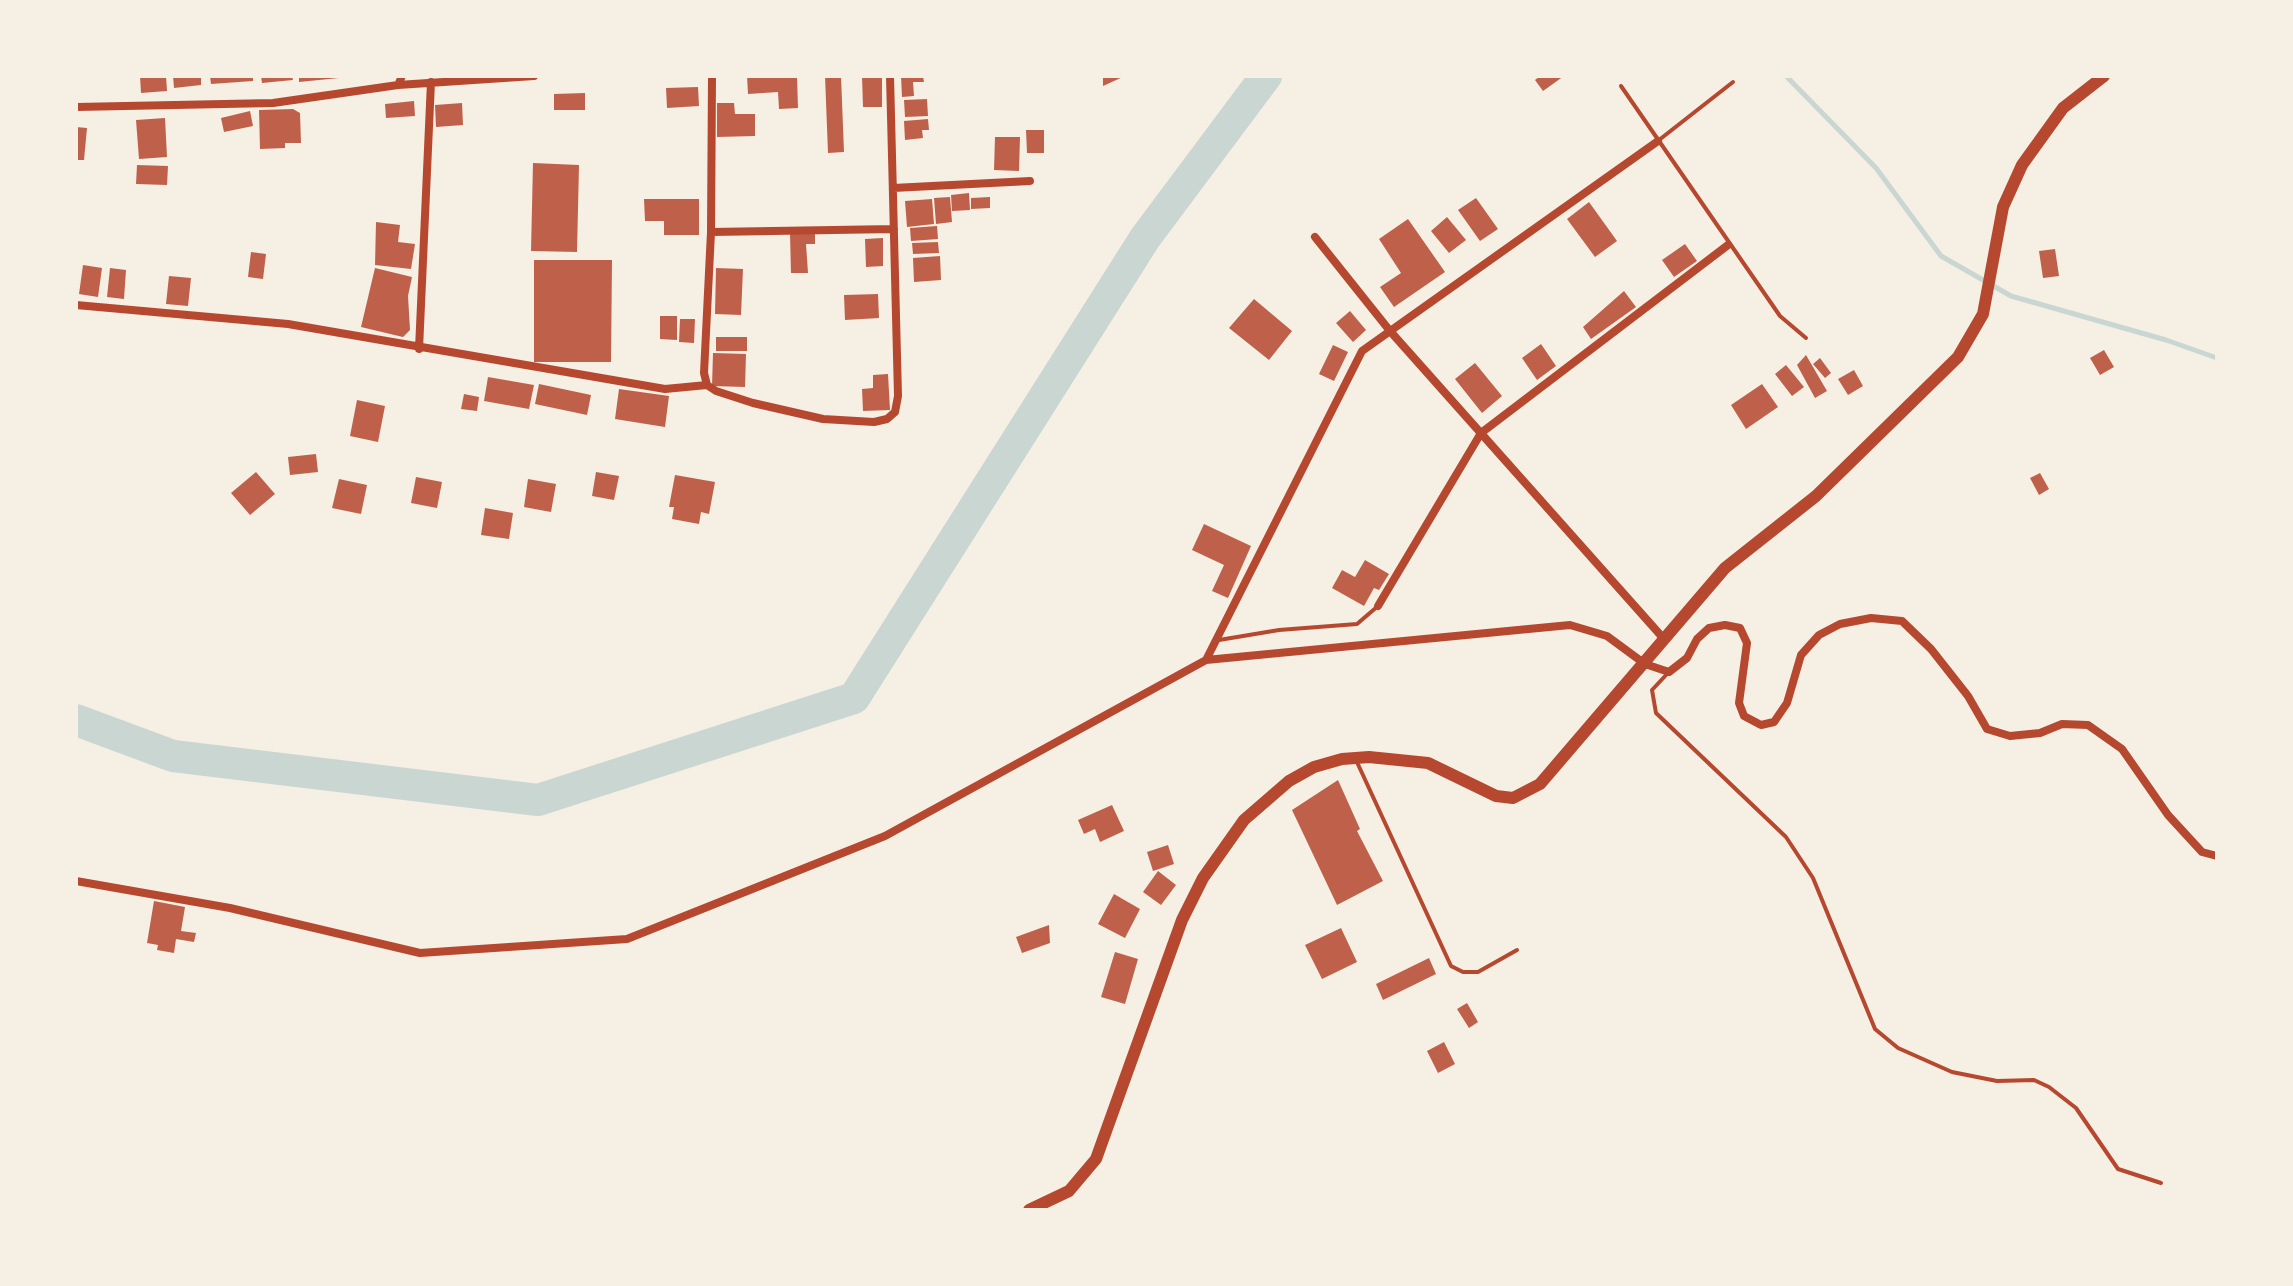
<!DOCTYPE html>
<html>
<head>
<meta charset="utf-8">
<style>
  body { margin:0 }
  #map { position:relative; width:2293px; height:1286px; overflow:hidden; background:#f6efe4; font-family:"IBM Plex Sans",sans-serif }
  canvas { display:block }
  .frame { position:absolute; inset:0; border:78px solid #f6efe4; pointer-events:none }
</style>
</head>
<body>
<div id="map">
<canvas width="2293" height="1286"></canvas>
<div class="frame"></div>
</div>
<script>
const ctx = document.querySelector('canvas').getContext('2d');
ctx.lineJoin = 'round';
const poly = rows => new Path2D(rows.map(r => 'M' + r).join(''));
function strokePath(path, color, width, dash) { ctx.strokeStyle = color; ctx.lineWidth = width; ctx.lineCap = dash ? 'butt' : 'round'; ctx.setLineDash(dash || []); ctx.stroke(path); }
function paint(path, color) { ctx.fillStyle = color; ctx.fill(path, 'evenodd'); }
const stream = poly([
  [1786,76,1876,168,1941,256,2011,296,2166,340,2217,358]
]);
const river = poly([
  [76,720,173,756,538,800,854,698,1145,238,1266,76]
]);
const building = poly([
  [140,76,166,76,167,91,141,93],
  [173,76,201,76,201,85,174,88],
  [210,76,253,76,253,81,211,84],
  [261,76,292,76,293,80,262,83],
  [299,76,339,76,339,78,299,82],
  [747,76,797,76,798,108,779,109,778,92,748,94],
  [825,76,841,76,844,152,828,153],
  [862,76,882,76,882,107,863,107],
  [901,76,923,76,924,82,913,82,914,96,902,97],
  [1103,76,1125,76,1103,86],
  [1540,76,1564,76,1543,91,1535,80],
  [698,87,699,106,667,108,666,88],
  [585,93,585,110,554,110,554,94],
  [927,99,928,116,905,117,904,100],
  [414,101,415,116,386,118,385,104],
  [462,103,463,125,436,127,435,105],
  [717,103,734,103,735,114,755,114,755,136,717,137],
  [293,109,300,113,301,143,285,143,285,148,260,149,259,110],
  [250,111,253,126,224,132,221,118],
  [165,118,167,157,139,159,136,120],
  [928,119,929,130,922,130,923,138,905,140,904,121],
  [76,127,87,128,84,160,76,160],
  [1026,130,1044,130,1044,153,1027,153],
  [995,137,1020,137,1019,171,994,170],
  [533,163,579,165,577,252,531,251],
  [137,165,168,166,167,185,136,184],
  [969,193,970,210,952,211,951,195],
  [950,197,952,222,936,224,934,198],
  [990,197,990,208,971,209,971,198],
  [1476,198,1498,229,1480,241,1458,210],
  [644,199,699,199,699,235,664,235,664,221,645,221],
  [932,199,934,224,907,227,905,201],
  [1589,202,1617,241,1595,257,1567,219],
  [1447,217,1466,240,1449,253,1431,231],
  [1408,219,1445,272,1394,307,1380,287,1401,273,1379,239],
  [376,222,400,225,398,242,415,244,411,269,375,265],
  [937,226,938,239,911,241,910,228],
  [815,233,815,244,806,244,808,273,791,273,790,234],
  [883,238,883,266,866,267,865,239],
  [938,242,939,253,913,254,912,243],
  [1685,244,1697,261,1674,277,1662,260],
  [2055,249,2059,276,2043,278,2039,251],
  [251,252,266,254,263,279,248,277],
  [940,256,941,280,914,282,913,258],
  [534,260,612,260,611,362,534,362],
  [83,265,102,268,98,297,79,294],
  [110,268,126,270,124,299,107,297],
  [375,268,412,277,408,296,410,330,403,337,361,327],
  [716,268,743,269,741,315,715,314],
  [169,276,191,278,188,306,166,304],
  [1624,291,1636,307,1591,339,1583,327],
  [878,294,879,318,845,320,844,295],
  [1254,299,1292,331,1269,360,1229,328],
  [1350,311,1366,330,1353,342,1336,323],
  [660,316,677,316,677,340,660,339],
  [680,319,695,319,694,343,679,342],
  [716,337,747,337,747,351,716,351],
  [1541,344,1556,366,1537,380,1522,358],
  [1333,345,1348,352,1334,381,1319,374],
  [2104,350,2114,367,2100,375,2090,358],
  [713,353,746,354,745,387,712,386],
  [1806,355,1827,391,1815,398,1797,365],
  [1820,358,1831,373,1825,378,1813,364],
  [1475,363,1502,396,1482,413,1455,379],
  [1786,365,1804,387,1792,396,1775,374],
  [1854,370,1863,386,1848,395,1838,379],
  [888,374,890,410,863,411,862,389,873,388,873,375],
  [488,377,534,385,529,409,484,401],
  [539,384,591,395,587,415,535,404],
  [1762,384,1778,407,1746,429,1731,405],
  [619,389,669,396,665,427,615,419],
  [464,394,479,397,477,411,461,409],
  [357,400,385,406,378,442,350,436],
  [316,454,318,472,290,475,288,457],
  [256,472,275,494,250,515,231,493],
  [596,472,619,476,614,500,592,496],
  [2040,473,2049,489,2039,495,2030,478],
  [675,475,715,482,709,514,701,512,699,524,672,519,674,507,669,507],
  [416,477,442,482,437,508,411,503],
  [339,479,367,485,361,514,332,508],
  [528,479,556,484,551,512,524,507],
  [485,508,513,513,509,539,481,535],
  [1204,524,1251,546,1228,598,1212,591,1224,565,1192,550],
  [1365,560,1389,574,1379,590,1374,588,1364,606,1332,588,1342,570,1355,577],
  [1338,780,1360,829,1357,831,1383,881,1337,905,1292,810],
  [1112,805,1124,831,1100,842,1095,829,1084,834,1078,820],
  [1168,845,1174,864,1153,871,1147,852],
  [1158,871,1176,885,1161,905,1143,892],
  [1114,894,1140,909,1125,938,1098,924],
  [154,901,185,907,181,931,196,933,194,942,176,939,174,953,157,950,158,945,147,943],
  [1049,925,1050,943,1022,953,1016,937],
  [1341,928,1357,962,1322,979,1305,945],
  [1115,952,1138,959,1125,1004,1101,997],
  [1429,958,1436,974,1383,1000,1376,984],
  [1467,1003,1478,1022,1469,1028,1457,1009],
  [1444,1042,1455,1064,1438,1073,1427,1051]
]);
const service = poly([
  [1621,86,1780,316,1806,338],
  [1659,140,1733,82],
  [1219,640,1279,630,1357,624,1378,606],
  [1667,674,1652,690,1656,713,1786,837,1813,878,1875,1029,1898,1048,1952,1072,1997,1081,2034,1080,2049,1087,2076,1108,2118,1169,2161,1183],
  [1356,760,1451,966,1463,972,1478,972,1517,950]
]);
const minor = poly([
  [712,76,711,232,704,373,707,385,716,391,753,403,823,419,874,422,887,419,895,412,898,396,890,76],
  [398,85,534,76],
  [76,107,273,103,398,85,402,76],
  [893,188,1030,181],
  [711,232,894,229],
  [1315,237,1390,331,1664,639],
  [76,305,288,324,665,389,707,385],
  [419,349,431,82],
  [1378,606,1481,433,1728,245],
  [1206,660,1570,625,1607,636,1645,664,1669,672,1687,658,1697,639,1709,628,1725,625,1740,628,1747,643,1739,703,1744,716,1761,725,1774,722,1787,703,1801,655,1819,635,1840,624,1871,618,1902,621,1931,649,1968,696,1987,729,2010,736,2040,733,2062,724,2088,725,2122,749,2168,815,2202,852,2217,856],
  [76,881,230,908,420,953,627,939,885,836,1206,660,1362,351,1658,141]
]);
const primary = poly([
  [1029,1210,1069,1191,1096,1159,1182,920,1203,878,1244,820,1289,781,1314,767,1342,759,1369,757,1428,763,1496,796,1513,798,1540,784,1725,568,1816,496,1958,357,1983,314,2003,207,2022,165,2063,108,2104,76]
]);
strokePath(stream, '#c9d6d2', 5);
strokePath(river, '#c9d6d2', 32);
paint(building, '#bf614a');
strokePath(service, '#b5482f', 4);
strokePath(minor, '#b5482f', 8);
strokePath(primary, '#b5482f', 12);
</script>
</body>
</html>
